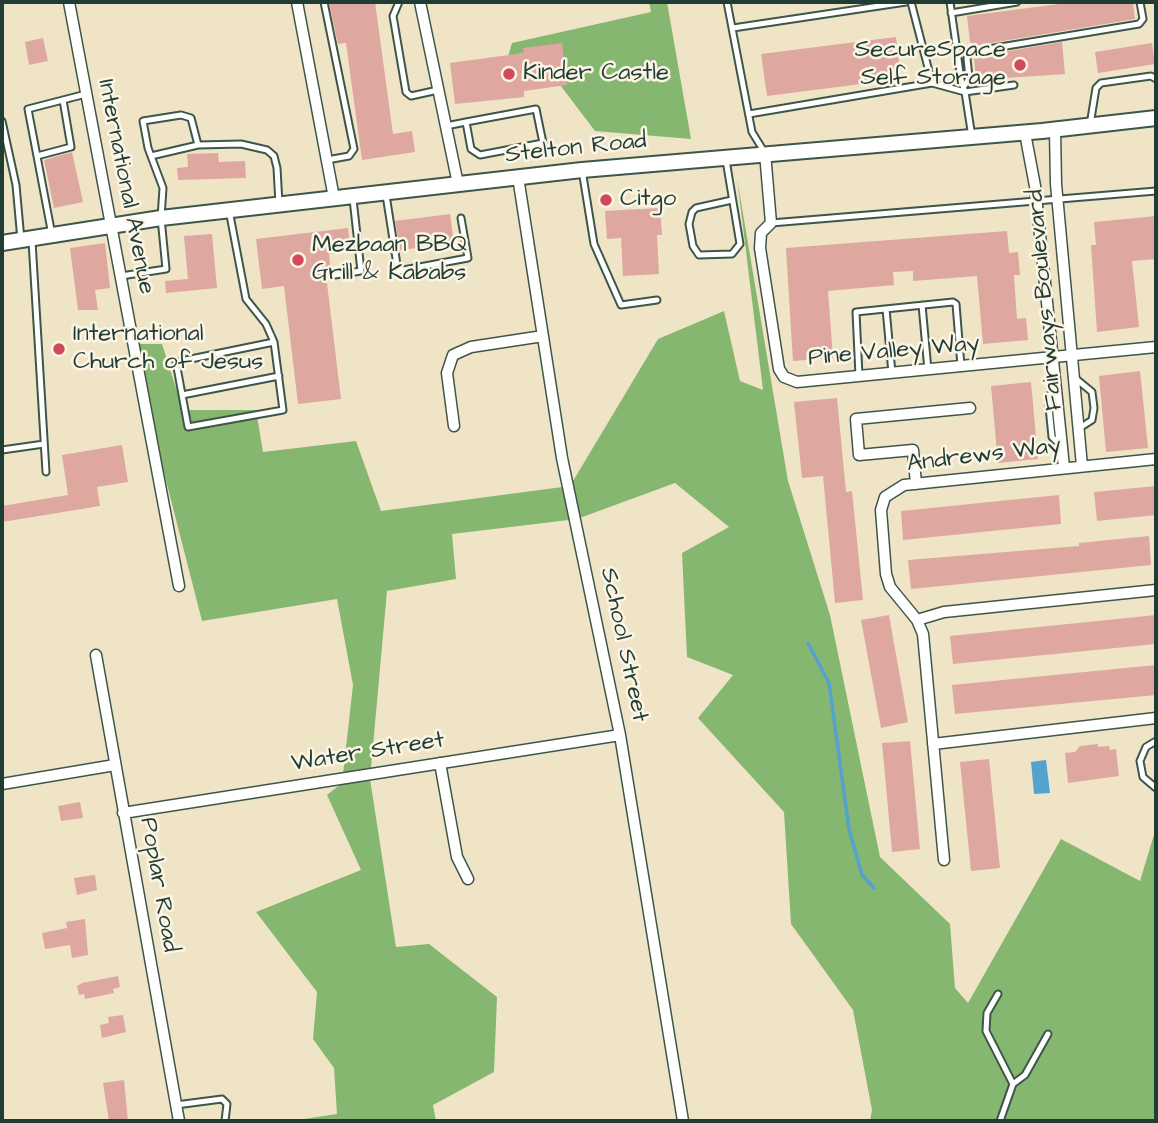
<!DOCTYPE html>
<html>
<head>
<meta charset="utf-8">
<style>
  body { margin:0 }
  #map { position:relative; width:1158px; height:1123px; overflow:hidden; background:#efe5c6; font-family:"Architects Daughter",sans-serif }
  canvas { display:block }
  .frame { position:absolute; inset:0; border:4px solid #1f3d34; pointer-events:none }
</style>
</head>
<body>
<div id="map">
<canvas width="1158" height="1123"></canvas>
<div class="frame"></div>
</div>
<script>
const ctx = document.querySelector('canvas').getContext('2d');
ctx.lineJoin = 'round';
function paint(path, color) { ctx.fillStyle = color; ctx.fill(path, 'evenodd'); }
const poly = rows => new Path2D(rows.map(r => 'M' + r).join(''));
function strokePath(path, color, width, dash) { ctx.strokeStyle = color; ctx.lineWidth = width; ctx.lineCap = dash ? 'butt' : 'round'; ctx.setLineDash(dash || []); ctx.stroke(path); }
function label(font, color, halo, rows, align = 'center') {
  ctx.font = font + ' "Architects Daughter",sans-serif'; ctx.lineWidth = 5; ctx.setLineDash([]); ctx.textBaseline = 'middle'; ctx.strokeStyle = halo; ctx.fillStyle = color; for (const [text, x, y, turn = 0] of rows) {
    ctx.save(); ctx.translate(x, y); ctx.rotate((+turn || 0) * Math.PI / 180); ctx.textAlign = isNaN(turn) ? turn : align; if (halo) ctx.strokeText(text, 0, 0); ctx.fillText(text, 0, 0); ctx.restore();
  }
}
const forest = poly([
  [649,2,667,2,691,139,595,131,551,73,507,60,512,43,651,12],
  [737,178,788,481,830,615,880,857,950,924,955,988,968,1003,1061,839,1140,881,1156,828,1156,1121,870,1121,872,1110,853,1010,791,924,784,812,698,718,733,675,687,657,682,553,729,527,675,483,577,519,452,534,456,579,387,591,370,779,396,947,429,944,497,997,494,1072,433,1105,436,1121,305,1121,304,1119,337,1114,334,1068,313,1039,317,992,256,912,361,870,327,795,342,783,353,685,337,599,202,621,131,344,162,344,183,410,256,410,263,452,356,441,381,511,570,486,658,339,724,311,740,381,763,390]
]);
const water = poly([
  [1046,760,1050,793,1034,794,1031,762]
]);
const stream = poly([
  [808,643,829,683,849,829,862,875,874,888]
]);
const building = poly([
  [329,2,375,2,393,134,412,131,415,152,362,160,346,43,338,44],
  [1074,2,1133,2,1135,19,973,46,970,42,967,16],
  [896,37,901,79,767,96,761,54],
  [43,38,48,61,29,65,25,42],
  [1062,42,1065,74,976,80,974,57],
  [562,43,567,85,524,91,524,97,455,104,450,63,516,54,524,52,523,48],
  [1152,43,1155,64,1098,73,1095,52],
  [72,152,83,202,54,208,44,160],
  [218,153,219,162,245,161,246,178,178,180,177,168,188,167,187,154],
  [660,208,662,235,657,235,659,274,623,276,621,238,607,239,605,211],
  [450,214,454,244,400,250,395,221],
  [1156,216,1156,259,1132,261,1139,327,1097,332,1091,245,1096,245,1094,222],
  [348,228,351,251,329,254,331,272,326,275,341,399,298,404,284,286,262,289,256,239],
  [1007,231,1009,253,1018,252,1020,275,1014,275,1017,319,1026,318,1028,340,983,344,977,276,913,281,913,271,893,272,894,285,828,291,833,358,793,361,786,248],
  [212,234,217,288,166,293,165,281,188,279,184,236],
  [105,243,110,288,95,290,98,310,78,310,70,248],
  [1140,371,1148,448,1106,452,1099,376],
  [1031,382,1038,459,998,463,991,386],
  [837,398,846,492,852,491,863,600,835,603,823,476,802,478,794,402],
  [122,445,128,482,97,487,100,506,2,522,2,506,68,495,62,455],
  [1156,486,1156,515,1097,521,1094,492],
  [1059,495,1061,524,903,540,901,511],
  [1149,536,1151,565,911,589,908,560,1079,546,1079,543],
  [889,615,908,722,881,728,861,620],
  [1156,615,1156,644,953,664,950,636],
  [1156,665,1156,695,955,714,952,685],
  [910,741,920,849,892,852,882,743],
  [1098,744,1098,747,1109,746,1110,750,1116,749,1119,776,1068,783,1065,753,1075,752,1080,746],
  [989,759,1000,868,971,871,960,762],
  [80,802,83,818,61,821,58,806],
  [95,875,97,890,77,895,74,878],
  [85,919,88,955,72,958,70,945,45,949,42,933,67,928,66,922],
  [118,976,120,987,113,989,114,993,85,999,84,994,79,995,77,986,82,983],
  [123,1015,126,1032,102,1038,100,1025,109,1023,108,1017],
  [124,1080,128,1121,109,1121,103,1083]
]);
const lane = poly([
  [324,2,354,149,349,156,327,160],
  [399,2,393,16,406,92,411,96,438,90],
  [727,2,752,132,765,153],
  [911,2,932,83,965,92,972,137],
  [950,2,961,80,965,92,1014,85],
  [951,13,1017,2],
  [733,28,906,2],
  [965,85,969,78,967,58,970,52,1139,24,1143,19,1140,2],
  [749,114,932,83],
  [2,121,16,185,21,240],
  [1090,125,1096,88,1101,83,1151,76,1156,79],
  [446,126,466,122,536,109,543,143,480,155,471,149,466,122],
  [37,156,71,147,63,100],
  [151,156,198,145,241,144,267,150,274,156,277,168,279,204],
  [726,160,740,244,732,254,699,255,693,246,689,224,692,212,696,208,732,200],
  [582,170,594,244,621,305,657,300],
  [386,195,398,271,468,258,461,218],
  [229,210,246,299,266,324,274,342,283,410,188,427,176,362,274,342],
  [771,223,1156,191],
  [52,235,28,109,86,94],
  [32,241,46,472],
  [335,275,361,271,353,199],
  [121,276,166,269,161,218,163,188,148,148,143,121,181,115,191,118,198,145],
  [922,305,928,370],
  [886,309,892,373],
  [859,376,856,312,953,302,956,304,961,366],
  [1075,378,1092,392,1094,408,1092,420,1078,429],
  [1056,388,1048,397,1052,437,1060,445],
  [182,395,279,376],
  [2,450,44,444],
  [1156,741,1146,747,1140,761,1143,777,1156,788],
  [998,994,987,1013,986,1031,1013,1084],
  [176,1105,222,1099,227,1104,225,1121],
  [1000,1121,1013,1084,1025,1075,1048,1034]
]);
const street = poly([
  [69,2,179,586],
  [297,2,334,198],
  [420,2,458,184],
  [1055,130,1056,184,1082,466],
  [1025,133,1035,186,1064,467],
  [765,153,771,223,761,233,760,248,779,369,784,377,797,382,1156,347],
  [518,177,562,458,620,735,683,1121],
  [454,426,447,373,453,355,471,347,543,336],
  [916,484,913,450,859,455,856,419,970,408],
  [917,620,944,612,1156,590],
  [96,655,179,1121],
  [933,744,1156,718],
  [440,763,457,857,468,879],
  [2,784,115,765],
  [123,813,620,735],
  [944,860,923,634,917,620,890,587,886,574,881,510,885,497,904,485,1156,459]
]);
const secondary = poly([
  [2,243,161,218,582,170,1042,131,1156,118]
]);
const markers = [
  [1020,65,7,"#d1495b"],
  [509,74,7,"#d1495b"],
  [606,200,7,"#d1495b"],
  [298,260,7,"#d1495b"],
  [59,349,7,"#d1495b"]
];
const poiNames = [
  ["SecureSpace",1006,51,"right"],
  ["Self Storage",1006,79,"right"],
  ["Kinder Castle",523,74],
  ["Citgo",620,200],
  ["Mezbaan BBQ",312,246],
  ["Grill & Kababs",312,274],
  ["International",73,335],
  ["Church of Jesus",73,363]
];
const streetNames = [
  ["Stelton Road",576,149,-6],
  ["International Avenue",125,187,79],
  ["Fairways Boulevard",1046,300,-95],
  ["Pine Valley Way",894,352,-5],
  ["Andrews Way",984,456,-7],
  ["School Street",623,645,78],
  ["Water Street",368,753,-9],
  ["Poplar Road",158,885,80]
];
paint(forest, '#86b771');
paint(water, '#54a3ce');
strokePath(stream, '#54a3ce', 3.5);
paint(building, '#dea7a0');
strokePath(lane, '#3e564a', 9);
strokePath(street, '#3e564a', 13);
strokePath(secondary, '#3e564a', 18);
strokePath(lane, '#fff', 5);
strokePath(street, '#fff', 10);
strokePath(secondary, '#fff', 14);
for (const [x, y, r, color] of markers) { const dot = new Path2D(); dot.arc(x, y, r, 0, 2 * Math.PI); ctx.fillStyle = color; ctx.fill(dot); strokePath(dot, '#fcf5e5', 2.5); }
label('24px', '#1f3d34', '#fcf5e5', poiNames, 'left');
label('24px', '#1f3d34', '#fcf5e5', streetNames);
</script>
</body>
</html>
